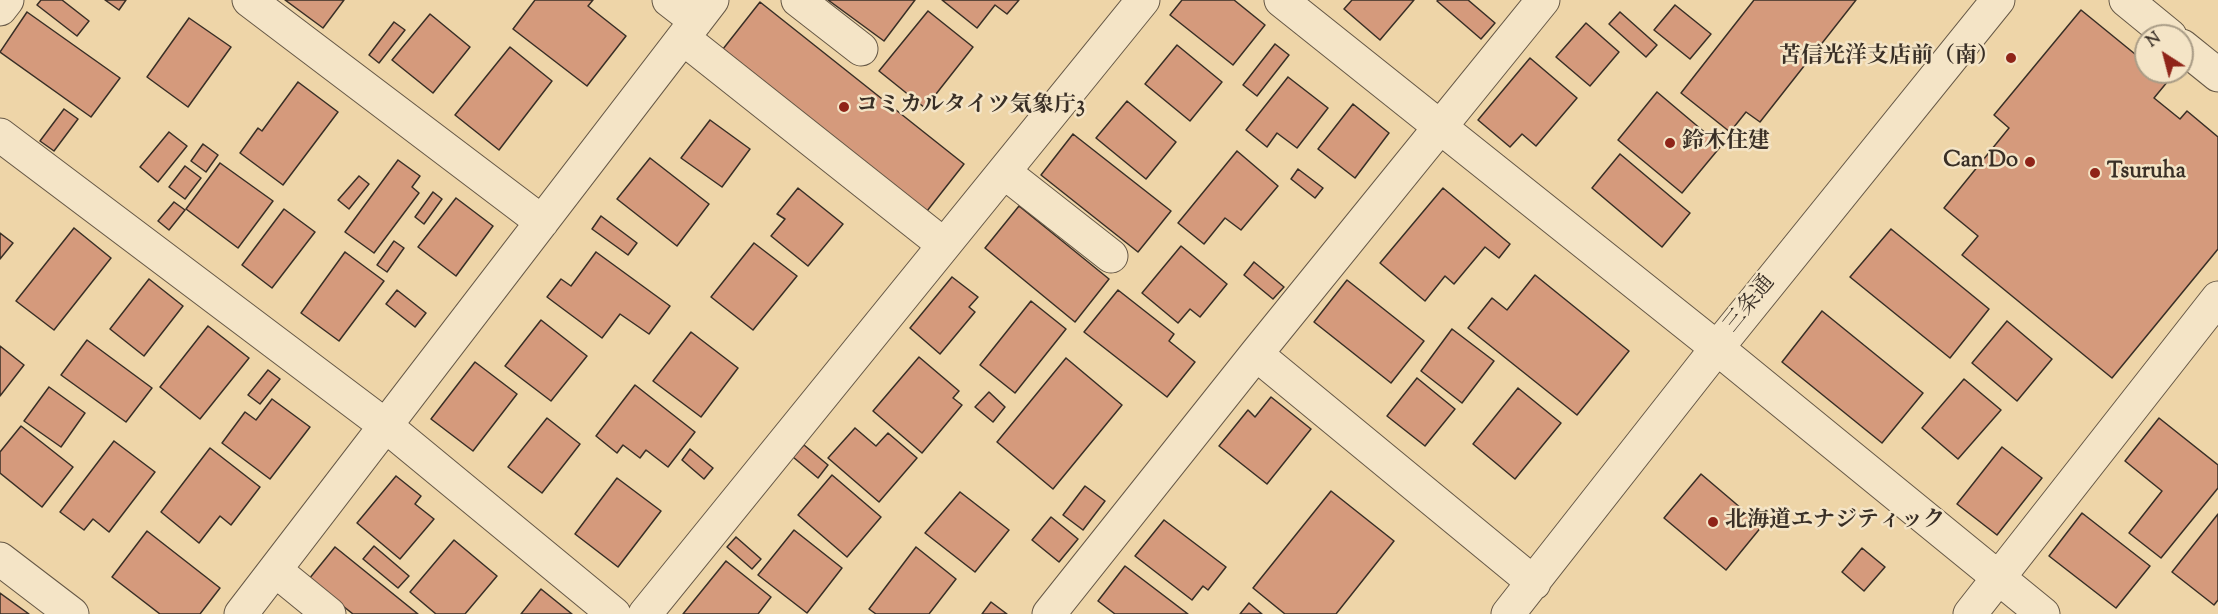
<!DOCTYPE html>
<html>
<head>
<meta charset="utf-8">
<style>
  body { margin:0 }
  #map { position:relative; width:2218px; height:614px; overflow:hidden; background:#eed5a8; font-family:"Sorts Mill Goudy",serif }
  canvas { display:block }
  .north { position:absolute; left:2134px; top:24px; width:60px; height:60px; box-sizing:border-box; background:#f4e4c6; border:2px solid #a99c86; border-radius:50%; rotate:324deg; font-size:16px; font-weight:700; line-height:24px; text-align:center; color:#392f26 }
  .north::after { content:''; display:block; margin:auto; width:21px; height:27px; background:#8f2418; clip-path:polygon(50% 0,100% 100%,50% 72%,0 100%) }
</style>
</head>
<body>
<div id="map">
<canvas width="2218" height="614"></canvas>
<div class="north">N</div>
</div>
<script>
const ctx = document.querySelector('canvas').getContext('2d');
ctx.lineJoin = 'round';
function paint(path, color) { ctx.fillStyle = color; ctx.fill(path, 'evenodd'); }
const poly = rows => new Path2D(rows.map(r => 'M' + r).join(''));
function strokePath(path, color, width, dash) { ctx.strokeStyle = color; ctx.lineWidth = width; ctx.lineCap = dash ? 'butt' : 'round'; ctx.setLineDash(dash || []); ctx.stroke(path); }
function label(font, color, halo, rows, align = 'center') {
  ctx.font = font + ' "Sorts Mill Goudy","Noto Serif JP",serif'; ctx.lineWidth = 5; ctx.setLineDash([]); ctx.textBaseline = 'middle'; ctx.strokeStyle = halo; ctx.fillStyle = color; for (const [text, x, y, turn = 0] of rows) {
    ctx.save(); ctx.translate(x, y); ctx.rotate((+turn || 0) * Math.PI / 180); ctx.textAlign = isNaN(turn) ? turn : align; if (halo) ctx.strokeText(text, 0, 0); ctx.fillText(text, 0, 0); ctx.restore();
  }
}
const building = poly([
  [41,0,62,0,89,21,77,36,37,5,41,0],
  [105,0,126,0,119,10,105,0],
  [285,0,344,0,323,28,285,0],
  [535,0,593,0,588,6,626,36,587,86,513,29,535,0],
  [828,0,915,0,884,41,828,0],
  [942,0,1019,0,1007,14,995,5,977,28,942,0],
  [1182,0,1234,0,1265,25,1233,65,1170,15,1182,0],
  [1352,0,1414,0,1380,40,1344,9,1352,0],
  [1438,0,1468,0,1495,23,1481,39,1437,1,1438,0],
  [1754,0,1856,0,1760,122,1746,112,1730,132,1681,93,1754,0],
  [760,2,964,164,927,211,723,49,760,2],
  [1675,5,1711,34,1690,59,1654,30,1675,5],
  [2081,10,2146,63,2146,72,2158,72,2168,81,2154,98,2180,119,2187,111,2218,137,2218,249,2112,378,1962,255,1978,236,1944,208,2009,128,1994,115,2081,10],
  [928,11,973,47,925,108,879,71,928,11],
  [27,12,120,78,91,117,0,52,27,12],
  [1620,12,1657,45,1646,57,1609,24,1620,12],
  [430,14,470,47,433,93,392,60,430,14],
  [189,18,231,47,188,107,147,77,189,18],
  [394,22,405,30,379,63,369,55,394,22],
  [1586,23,1619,52,1590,86,1556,57,1586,23],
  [1275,44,1289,55,1257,96,1243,85,1275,44],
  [1177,45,1222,82,1190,121,1145,84,1177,45],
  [510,47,552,81,499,150,455,115,510,47],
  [1530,58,1577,98,1536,146,1522,134,1510,147,1478,120,1530,58],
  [1288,77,1328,108,1297,148,1277,133,1267,147,1246,130,1288,77],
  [298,82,338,112,283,185,240,153,258,128,262,131,298,82],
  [1657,92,1721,146,1682,193,1618,140,1657,92],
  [1127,101,1176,142,1146,179,1096,138,1127,101],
  [1353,104,1389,133,1355,178,1318,149,1353,104],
  [64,109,78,119,54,151,40,141,64,109],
  [710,120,750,149,722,187,681,158,710,120],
  [169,132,187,146,158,182,140,167,169,132],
  [1073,134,1171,211,1138,252,1041,175,1073,134],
  [203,144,218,155,206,172,191,161,203,144],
  [1237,151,1278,186,1241,230,1225,218,1204,244,1178,223,1237,151],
  [1620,154,1690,213,1662,247,1592,188,1620,154],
  [650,158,709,204,677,246,617,199,650,158],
  [398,160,420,176,412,187,419,193,374,253,345,232,398,160],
  [220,163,273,201,238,248,186,209,220,163],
  [185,166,201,178,185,199,169,187,185,166],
  [1298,169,1323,188,1315,198,1291,179,1298,169],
  [359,176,369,184,349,209,338,200,359,176],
  [798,188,843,224,808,266,771,236,785,219,777,214,798,188],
  [1443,188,1510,244,1499,258,1485,247,1454,284,1445,276,1425,301,1380,263,1443,188],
  [433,192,442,199,424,224,415,217,433,192],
  [456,198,493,226,456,276,418,247,456,198],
  [174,202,185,210,169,230,158,221,174,202],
  [1019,206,1109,279,1075,322,985,248,1019,206],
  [284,209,315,232,272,288,242,265,284,209],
  [601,216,637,243,628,255,592,229,601,216],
  [74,228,111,258,54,330,16,301,74,228],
  [1891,229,1989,309,1950,358,1850,277,1891,229],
  [0,233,13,243,0,259,0,233],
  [394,241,404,248,387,272,377,265,394,241],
  [754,243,797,276,753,330,711,297,754,243],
  [1181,246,1227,284,1200,317,1190,309,1178,323,1142,293,1181,246],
  [345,252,384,281,339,341,301,313,345,252],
  [596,252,670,306,649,334,620,314,602,338,547,297,561,279,571,286,596,252],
  [1254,262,1284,287,1273,299,1244,275,1254,262],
  [1535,275,1629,351,1577,415,1468,328,1492,298,1507,310,1535,275],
  [952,277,978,297,969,307,975,312,940,354,910,328,952,277],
  [149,279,183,306,144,356,110,329,149,279],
  [1347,280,1424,341,1391,383,1314,322,1347,280],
  [397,290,426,313,415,327,386,304,397,290],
  [1118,290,1174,334,1169,341,1195,362,1167,397,1084,332,1118,290],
  [1031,301,1066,329,1015,393,980,365,1031,301],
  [1822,311,1923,393,1882,443,1782,362,1822,311],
  [541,320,587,356,551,401,505,366,541,320],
  [2007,321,2052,359,2017,401,1972,363,2007,321],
  [208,326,249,358,200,419,160,387,208,326],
  [1452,329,1494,361,1462,403,1421,371,1452,329],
  [691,332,738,368,701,417,653,381,691,332],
  [87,340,152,388,126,422,61,375,87,340],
  [0,346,24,365,0,396,0,346],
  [919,357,959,391,953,398,962,405,922,453,873,411,919,357],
  [1066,358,1122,405,1053,489,997,442,1066,358],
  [475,362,517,394,473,451,431,419,475,362],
  [268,370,280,379,260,404,248,395,268,370],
  [1417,378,1455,409,1425,446,1387,416,1417,378],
  [1964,379,2001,410,1958,459,1922,428,1964,379],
  [635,385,695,432,668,467,646,450,640,458,623,445,617,453,596,436,635,385],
  [49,387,85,413,61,447,24,421,49,387],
  [1518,388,1561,423,1515,479,1473,444,1518,388],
  [989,392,1005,407,993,422,975,407,989,392],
  [1271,397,1311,429,1267,484,1219,446,1248,410,1255,417,1271,397],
  [272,399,310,427,270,479,222,443,245,412,256,420,272,399],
  [547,418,580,444,542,493,508,467,547,418],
  [2159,418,2218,465,2218,488,2161,558,2129,533,2162,491,2125,461,2159,418],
  [21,426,73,467,42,507,0,473,0,452,21,426],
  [855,428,876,446,888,433,917,458,879,502,828,458,855,428],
  [114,441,155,472,109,532,93,519,84,530,60,512,114,441],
  [804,445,828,465,818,478,793,457,804,445],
  [2002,447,2042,478,1997,535,1957,504,2002,447],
  [210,448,260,487,231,525,220,516,199,543,161,512,210,448],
  [690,449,713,468,704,479,682,460,690,449],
  [1701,474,1762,526,1726,570,1664,518,1701,474],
  [832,475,881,517,847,557,798,515,832,475],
  [396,476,421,496,415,504,434,519,400,559,357,523,396,476],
  [617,478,661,511,618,567,575,534,617,478],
  [1085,486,1105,501,1083,530,1063,515,1085,486],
  [1331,491,1394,541,1336,614,1285,614,1253,588,1331,491],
  [960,492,1009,530,975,572,925,533,960,492],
  [2082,513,2150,566,2116,608,2049,556,2082,513],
  [2218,514,2218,600,2214,605,2172,572,2218,514],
  [1051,517,1078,539,1059,562,1032,540,1051,517],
  [1164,520,1226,567,1208,590,1203,586,1192,600,1135,556,1164,520],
  [794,530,842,568,807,613,758,575,794,530],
  [147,531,220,588,200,614,160,614,112,577,147,531],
  [736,537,761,559,752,569,727,547,736,537],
  [454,540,497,576,465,614,436,614,410,592,454,540],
  [374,546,409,576,398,588,363,559,374,546],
  [335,547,418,614,353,614,309,579,335,547],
  [916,547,956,579,929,614,876,614,869,609,916,547],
  [1862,548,1885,567,1864,591,1842,572,1862,548],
  [726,561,771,597,758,614,683,614,726,561],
  [1125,566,1188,614,1115,614,1098,601,1125,566],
  [541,589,572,614,521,614,541,589],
  [0,593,29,614,0,614,0,593],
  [991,602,1007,614,982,614,991,602],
  [1249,603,1262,614,1240,614,1249,603]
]);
const minor = poly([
  [249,0,542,222],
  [669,0,696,21],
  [798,0,861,49],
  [1281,0,1717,348,2043,614],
  [2126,0,2170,36],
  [0,9,7,0],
  [683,38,944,245],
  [2182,46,2218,75],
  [0,135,386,426,614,614],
  [1004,172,1111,256],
  [1256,354,1534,583],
  [0,559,72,614],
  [275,570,329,614],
  [241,614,712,0],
  [645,614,1143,0],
  [1049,614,1256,354,1543,0],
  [1508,614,1717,348,1998,0],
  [1970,614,2218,298]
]);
const markers = [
  [2011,58,6,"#8f2418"],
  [844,107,6,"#8f2418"],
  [1670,143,6,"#8f2418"],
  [2030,162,6,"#8f2418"],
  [2095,173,6,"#8f2418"],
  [1713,522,6,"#8f2418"]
];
const poiNames = [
  ["苫信光洋支店前（南）",1999,58,"right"],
  ["コミカルタイツ気象庁3",856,107],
  ["鈴木住建",1682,143],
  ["Can Do",2018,162,"right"],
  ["Tsuruha",2107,173],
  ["北海道エナジティック",1725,522]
];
const streetNames = [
  ["三条通",1751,305,-51]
];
paint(building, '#d59a7c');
strokePath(building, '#392f26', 1.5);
strokePath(minor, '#665846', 35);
strokePath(minor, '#f4e4c6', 33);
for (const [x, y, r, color] of markers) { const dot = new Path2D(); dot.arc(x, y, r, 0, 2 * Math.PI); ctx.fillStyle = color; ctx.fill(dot); strokePath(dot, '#f4e4c6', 2); }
label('bold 22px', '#392f26', '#f4e4c6', poiNames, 'left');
label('22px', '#392f26', '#f4e4c6', streetNames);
</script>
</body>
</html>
